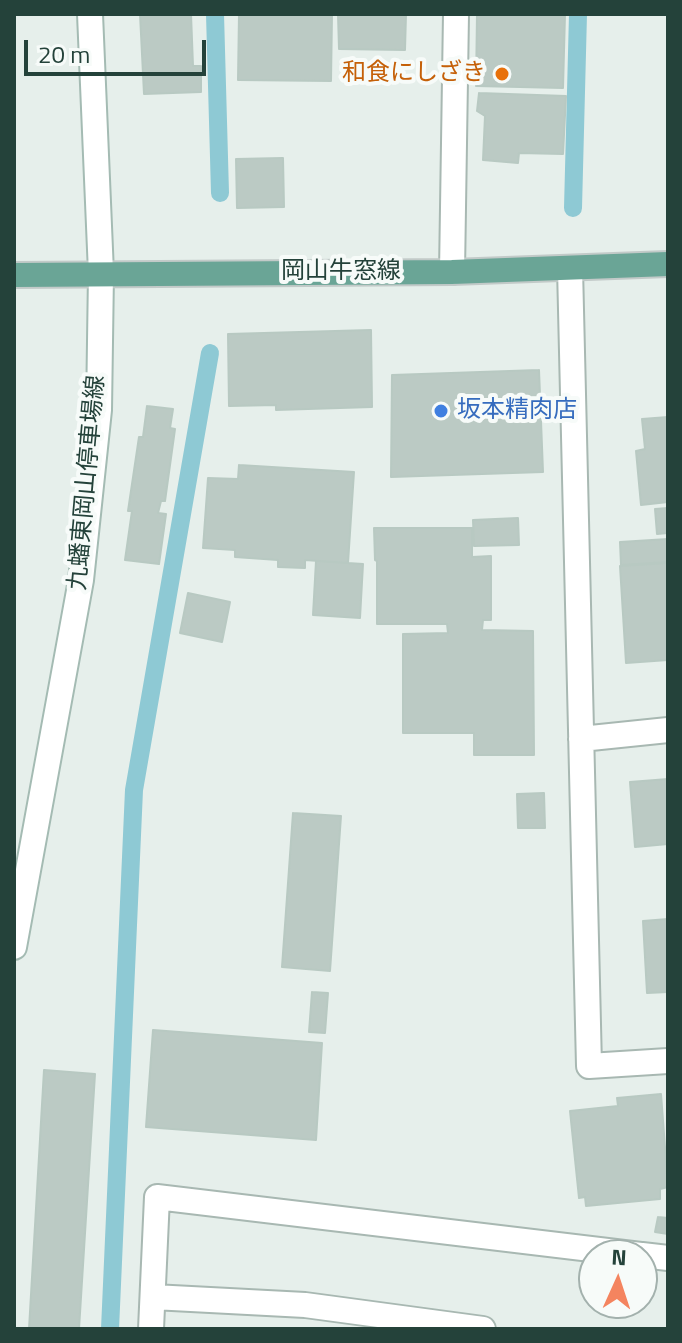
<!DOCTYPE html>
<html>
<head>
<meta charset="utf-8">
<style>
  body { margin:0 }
  #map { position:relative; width:682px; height:1343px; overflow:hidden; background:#e6efeb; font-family:"Titillium Web",sans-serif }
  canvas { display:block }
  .frame { position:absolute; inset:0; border:16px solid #24423a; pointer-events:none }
  .north { position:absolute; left:578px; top:1239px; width:80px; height:80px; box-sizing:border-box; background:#f7fbf9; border:2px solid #a3b1ad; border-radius:50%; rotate:3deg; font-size:22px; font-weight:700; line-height:32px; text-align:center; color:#24423a }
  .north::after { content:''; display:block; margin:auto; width:28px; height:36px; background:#f4845f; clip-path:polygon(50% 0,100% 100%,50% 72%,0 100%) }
  .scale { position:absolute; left:24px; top:40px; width:182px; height:36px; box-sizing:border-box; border:4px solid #24423a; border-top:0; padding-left:10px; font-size:24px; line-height:28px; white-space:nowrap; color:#24423a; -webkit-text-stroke:6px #f7fbf9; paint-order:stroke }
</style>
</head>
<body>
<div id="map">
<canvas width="682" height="1343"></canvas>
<div class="frame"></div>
<div class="north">N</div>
<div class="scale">20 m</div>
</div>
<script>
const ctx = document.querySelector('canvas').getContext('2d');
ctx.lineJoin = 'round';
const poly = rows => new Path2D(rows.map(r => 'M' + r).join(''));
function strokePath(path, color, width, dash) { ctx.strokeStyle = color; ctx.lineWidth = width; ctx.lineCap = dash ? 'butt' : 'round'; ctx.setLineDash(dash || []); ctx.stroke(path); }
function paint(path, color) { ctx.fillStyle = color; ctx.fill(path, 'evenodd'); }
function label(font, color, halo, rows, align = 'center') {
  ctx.font = font + ' "Titillium Web","Noto Sans JP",sans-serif'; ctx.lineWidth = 8; ctx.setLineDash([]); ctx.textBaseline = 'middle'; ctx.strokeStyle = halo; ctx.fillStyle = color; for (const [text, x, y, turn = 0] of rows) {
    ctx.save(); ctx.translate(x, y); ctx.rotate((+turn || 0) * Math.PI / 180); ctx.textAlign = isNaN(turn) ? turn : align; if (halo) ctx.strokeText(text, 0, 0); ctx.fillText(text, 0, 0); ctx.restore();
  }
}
const stream = poly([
  [215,14,220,193],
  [573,208,578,14],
  [110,1329,134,790,210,353]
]);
const building = poly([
  [140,14,191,14,193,66,201,66,201,92,144,94,140,14],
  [239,14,332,14,331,81,238,80,239,14],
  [338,14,406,14,405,50,339,49,338,14],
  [477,14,565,14,563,88,476,86,477,14],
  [479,93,566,96,563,154,519,153,518,163,483,160,485,116,477,111,479,93],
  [283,158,284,207,237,208,236,159,283,158],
  [371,330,372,407,276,410,276,405,229,406,228,334,371,330],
  [539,370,543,472,391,477,392,375,539,370],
  [147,406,173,409,170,428,175,429,165,501,161,501,158,513,166,514,159,564,125,560,132,511,128,511,139,437,143,437,147,406],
  [668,417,668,502,641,505,636,451,645,449,642,419,668,417],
  [239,465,354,472,348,563,305,560,305,568,278,567,278,560,235,557,235,550,203,548,208,478,238,479,239,465],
  [668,508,668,533,657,534,655,509,668,508],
  [518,518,519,545,474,546,473,520,518,518],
  [374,528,472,528,472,557,491,556,491,620,483,620,482,630,533,631,534,755,474,755,474,733,403,733,403,634,448,633,447,624,377,624,377,561,375,560,374,528],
  [668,539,668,562,621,565,620,542,668,539],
  [316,561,363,564,360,618,313,615,316,561],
  [668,563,668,660,626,663,620,566,668,563],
  [188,593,230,602,222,642,180,633,188,593],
  [668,779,668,844,635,847,630,782,668,779],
  [544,793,545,828,518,828,517,794,544,793],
  [293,813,341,816,330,971,282,967,293,813],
  [668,919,668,992,647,993,643,921,668,919],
  [312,992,328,993,325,1033,309,1032,312,992],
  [153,1030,322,1043,316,1140,146,1127,153,1030],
  [44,1070,95,1074,79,1329,29,1329,44,1070],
  [661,1094,668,1187,660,1189,660,1199,586,1206,585,1197,579,1198,570,1111,618,1106,617,1098,661,1094],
  [658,1217,668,1218,668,1234,655,1232,658,1217]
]);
const service = poly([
  [642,1255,668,1258],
  [153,1297,305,1305,483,1329],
  [151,1329,157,1197,641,1255]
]);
const minor = poly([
  [570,268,589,1066,668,1061],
  [452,272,456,14],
  [581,739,668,730]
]);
const secondary = poly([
  [14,947,81,580,99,410,101,273,90,14]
]);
const primary = poly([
  [14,275,452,272,668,264]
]);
const markers = [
  [502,74,8,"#e8710a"],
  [441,411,8,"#3f7fe0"]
];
const foodNames = [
  ["和食にしざき",486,74]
];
const streetNames = [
  ["岡山牛窓線",341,272],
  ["九蟠東岡山停車場線",88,483,-85]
];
const shopNames = [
  ["坂本精肉店",457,411]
];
strokePath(stream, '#8ec9d4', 18);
paint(building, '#bbcac4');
strokePath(building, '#b8c9c2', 2);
strokePath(service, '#a8b8b2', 28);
strokePath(minor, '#a8b8b2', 28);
strokePath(secondary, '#a4bbb3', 28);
strokePath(primary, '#c2cac8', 28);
strokePath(service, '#fff', 24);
strokePath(minor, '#fff', 24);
strokePath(secondary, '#fff', 24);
strokePath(primary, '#6aa596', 24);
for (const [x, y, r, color] of markers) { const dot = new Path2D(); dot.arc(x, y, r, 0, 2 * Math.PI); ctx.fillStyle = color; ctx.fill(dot); strokePath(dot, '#f7fbf9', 3); }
label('24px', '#c56008', '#f7fbf9', foodNames, 'right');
label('24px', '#24423a', '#f7fbf9', streetNames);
label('24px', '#366cbe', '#f7fbf9', shopNames, 'left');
</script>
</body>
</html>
